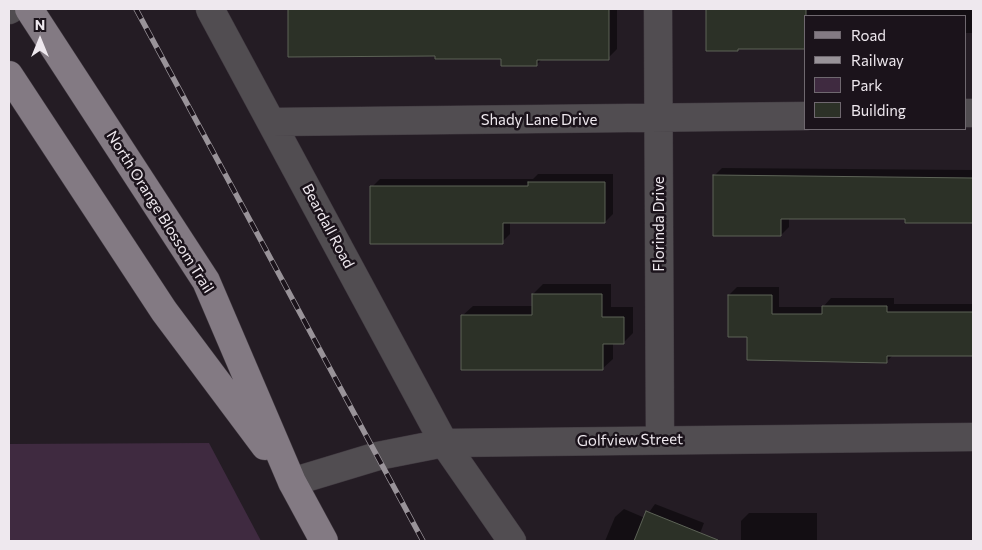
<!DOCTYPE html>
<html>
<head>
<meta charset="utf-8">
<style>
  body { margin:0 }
  #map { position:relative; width:982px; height:550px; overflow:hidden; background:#241c24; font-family:Commissioner,sans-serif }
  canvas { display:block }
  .frame { position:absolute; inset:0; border:10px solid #eee8ee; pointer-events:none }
  .legend { position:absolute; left:804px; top:15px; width:162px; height:115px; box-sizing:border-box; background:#1b131b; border:1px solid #6f686f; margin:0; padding:6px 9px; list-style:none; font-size:15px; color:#eee8ee }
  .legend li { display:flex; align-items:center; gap:10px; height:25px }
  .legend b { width:25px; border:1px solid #6f686f }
  .north { position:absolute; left:15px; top:15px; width:50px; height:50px; -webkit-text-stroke:4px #1b131b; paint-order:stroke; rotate:0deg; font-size:14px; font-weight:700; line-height:20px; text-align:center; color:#eee8ee }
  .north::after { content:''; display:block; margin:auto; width:18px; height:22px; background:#eee8ee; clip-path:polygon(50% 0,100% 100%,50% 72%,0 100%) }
</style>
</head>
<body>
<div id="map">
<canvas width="982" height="550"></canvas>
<div class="frame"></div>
<ul class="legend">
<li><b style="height:6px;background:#837a83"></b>Road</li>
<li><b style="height:6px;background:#999399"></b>Railway</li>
<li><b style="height:14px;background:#3f2a40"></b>Park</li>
<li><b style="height:14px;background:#2c3127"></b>Building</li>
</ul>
<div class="north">N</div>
</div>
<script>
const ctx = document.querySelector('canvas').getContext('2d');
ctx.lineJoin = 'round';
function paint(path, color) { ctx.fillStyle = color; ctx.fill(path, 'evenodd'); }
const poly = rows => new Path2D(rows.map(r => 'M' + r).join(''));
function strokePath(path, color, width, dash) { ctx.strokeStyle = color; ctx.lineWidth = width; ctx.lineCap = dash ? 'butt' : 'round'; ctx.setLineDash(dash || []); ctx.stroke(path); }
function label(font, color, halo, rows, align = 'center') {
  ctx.font = font + ' Commissioner,sans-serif'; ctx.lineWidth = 5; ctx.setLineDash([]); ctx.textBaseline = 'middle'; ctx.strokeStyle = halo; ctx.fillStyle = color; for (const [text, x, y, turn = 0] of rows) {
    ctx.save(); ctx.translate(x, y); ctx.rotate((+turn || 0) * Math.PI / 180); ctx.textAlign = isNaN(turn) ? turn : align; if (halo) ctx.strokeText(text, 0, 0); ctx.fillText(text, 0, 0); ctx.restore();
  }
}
const green = poly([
  [209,443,261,541,9,541,9,444]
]);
const shadow = poly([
  [289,9,617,9,617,49,608,58,543,58,536,65,503,57,289,55],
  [707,9,973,9,973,33,966,33,966,16,806,16,737,50,707,50],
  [722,168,973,170,973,222,906,222,906,218,789,218,789,227,781,235,714,176],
  [538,174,613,174,613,214,605,222,510,222,510,234,502,242,372,187,380,179,533,179],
  [543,284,611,284,611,307,633,307,633,333,623,343,613,343,613,359,602,369,462,316,473,306,533,306,533,294],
  [737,287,779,287,779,307,823,307,831,298,894,298,894,304,973,304,973,356,893,355,886,362,748,336,729,295],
  [655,504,704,523,697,541,605,541,615,517,624,509,645,518],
  [749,513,817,513,817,541,741,541,741,521]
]);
const building = poly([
  [288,9,609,9,609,60,537,60,537,66,501,66,501,59,435,59,435,56,288,57,288,9],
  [706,9,806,9,806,49,738,49,738,51,706,51,706,9],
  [713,175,973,178,973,223,905,223,905,219,781,219,781,236,713,236,713,175],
  [528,182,605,182,605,223,503,223,503,244,370,244,370,186,528,186,528,182],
  [532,294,602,294,602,317,624,317,624,344,603,344,603,370,461,370,461,315,532,315,532,294],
  [728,295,772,295,772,314,822,314,822,306,887,306,887,312,973,312,973,356,887,356,887,363,747,360,747,337,728,337,728,295],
  [646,511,718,540,718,541,634,541,646,511]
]);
const street = poly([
  [210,9,444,443,512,541],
  [658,9,660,439],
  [9,10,11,9],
  [966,113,973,113],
  [272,122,806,116],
  [292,482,378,456,444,443,973,437]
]);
const primary = poly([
  [29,9,206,281,292,482,324,541],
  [9,75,164,311,265,446]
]);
const rail = poly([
  [136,9,423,541]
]);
const streetNames = [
  ["Shady Lane Drive",539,120],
  ["North Orange Blossom Trail",160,212,58],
  ["Florinda Drive",659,224,-90],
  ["Beardall Road",328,226,62],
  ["Golfview Street",630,440,-1]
];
paint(green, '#3f2a40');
paint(shadow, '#0007');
paint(building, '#2c3127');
strokePath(building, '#5d6357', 1);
strokePath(street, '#403940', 29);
strokePath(primary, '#403940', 29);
strokePath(street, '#514d51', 28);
strokePath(primary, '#837a83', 28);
strokePath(rail, '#999399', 5.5);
strokePath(rail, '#1b131b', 4, [11]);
label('15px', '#eee8ee', '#1b131b', streetNames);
</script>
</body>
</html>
